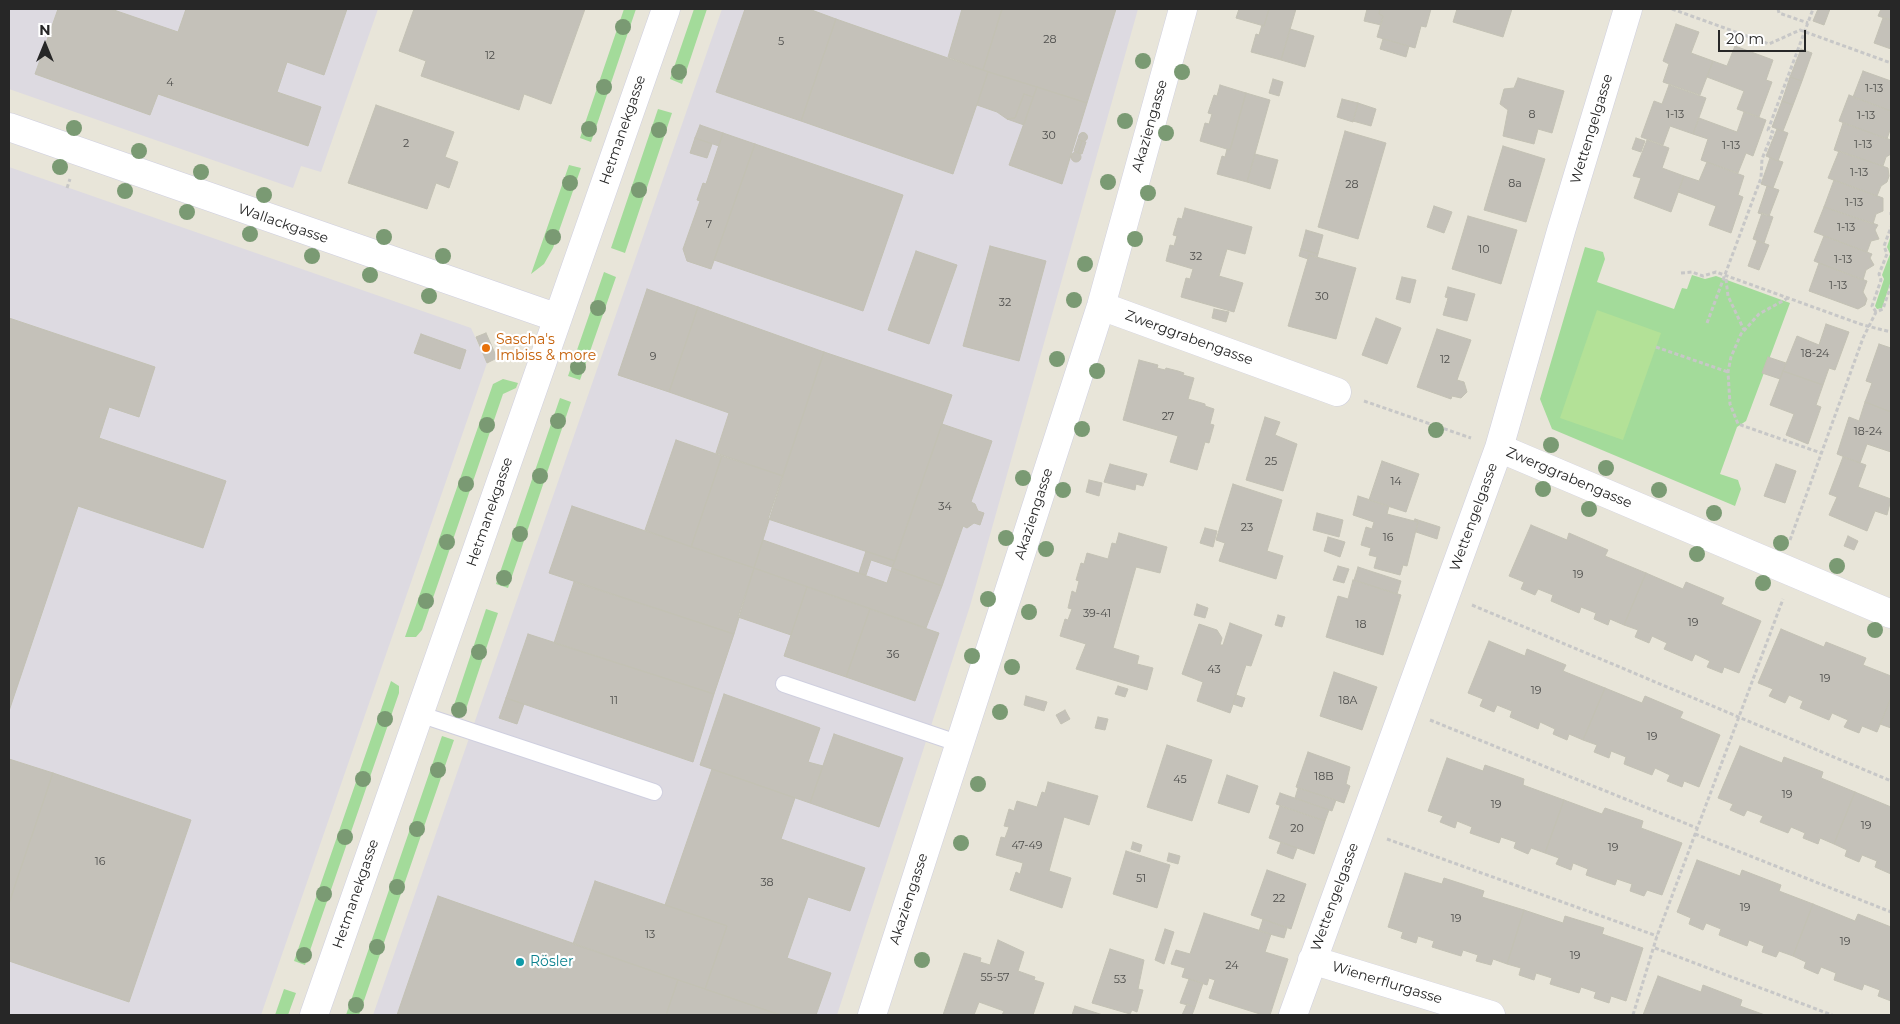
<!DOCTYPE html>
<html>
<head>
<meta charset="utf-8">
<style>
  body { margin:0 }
  #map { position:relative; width:1900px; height:1024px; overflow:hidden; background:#e8e5d9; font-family:Montserrat,sans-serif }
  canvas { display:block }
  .frame { position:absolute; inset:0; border:10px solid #272727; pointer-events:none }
  .north { position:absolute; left:20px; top:20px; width:50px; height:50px; -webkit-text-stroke:4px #fff; paint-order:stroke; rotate:0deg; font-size:14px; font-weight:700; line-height:20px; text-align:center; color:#272727 }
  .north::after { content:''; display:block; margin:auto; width:18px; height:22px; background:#272727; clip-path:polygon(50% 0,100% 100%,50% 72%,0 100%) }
  .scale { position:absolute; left:1718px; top:30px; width:88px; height:22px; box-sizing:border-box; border:2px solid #272727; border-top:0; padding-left:6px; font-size:15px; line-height:18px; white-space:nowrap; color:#272727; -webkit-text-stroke:4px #fff; paint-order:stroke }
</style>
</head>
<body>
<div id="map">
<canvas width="1900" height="1024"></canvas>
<div class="frame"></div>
<div class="north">N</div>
<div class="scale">20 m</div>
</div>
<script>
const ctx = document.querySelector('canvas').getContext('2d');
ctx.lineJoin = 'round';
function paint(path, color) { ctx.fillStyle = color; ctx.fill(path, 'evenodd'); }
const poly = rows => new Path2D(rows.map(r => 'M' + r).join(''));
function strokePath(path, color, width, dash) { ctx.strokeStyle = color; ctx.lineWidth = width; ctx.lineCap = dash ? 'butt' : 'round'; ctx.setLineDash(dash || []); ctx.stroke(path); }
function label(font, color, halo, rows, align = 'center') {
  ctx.font = font + ' Montserrat,sans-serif'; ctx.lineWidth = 4.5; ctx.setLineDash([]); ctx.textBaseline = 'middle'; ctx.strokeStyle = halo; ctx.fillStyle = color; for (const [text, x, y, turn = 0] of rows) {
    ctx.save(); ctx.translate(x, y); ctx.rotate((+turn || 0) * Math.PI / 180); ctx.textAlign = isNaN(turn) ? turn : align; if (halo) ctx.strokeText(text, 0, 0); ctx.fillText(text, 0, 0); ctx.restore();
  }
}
const industrial = poly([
  [9,9,378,9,321,172,301,166,293,188,9,89],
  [722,9,1138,9,970,606,837,1015,373,1015],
  [9,167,471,328,487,363,261,1015,9,1015]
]);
const green = poly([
  [624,9,636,9,591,142,580,138],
  [694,9,707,9,682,84,670,79],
  [658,109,672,113,625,253,611,248],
  [569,165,581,168,553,248,544,264,531,274],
  [1891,235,1891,281,1882,308,1877,309,1875,306,1884,279,1882,275,1890,254,1887,247],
  [1585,247,1603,252,1605,259,1597,282,1674,309,1682,288,1687,289,1692,275,1705,279,1716,276,1790,303,1746,421,1737,427,1720,474,1738,480,1741,489,1735,506,1552,429,1540,399],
  [604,272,616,277,580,380,568,376],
  [503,379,518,383,516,388,503,394,422,630,416,637,405,637,493,384],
  [560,398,571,402,508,588,496,584],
  [486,609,498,613,464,715,452,711],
  [391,681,399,686,399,693,305,965,294,961],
  [442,736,454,740,359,1015,346,1015],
  [284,989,296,993,288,1015,275,1015]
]);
const pitch = poly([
  [1597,310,1661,333,1623,440,1560,418]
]);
const building = poly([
  [58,9,111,9,178,32,186,9,347,9,324,75,287,62,277,92,321,107,308,146,158,94,150,115,35,74,58,9],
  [414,9,585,9,551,104,524,94,519,110,421,76,426,61,399,51,414,9],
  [745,9,809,9,836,19,801,121,716,92,745,9],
  [962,9,1002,9,983,70,948,57,962,9],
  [1002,9,1116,9,1087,103,983,70,1002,9],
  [1239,9,1269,9,1264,26,1236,18,1239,9],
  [1269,9,1296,9,1281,60,1251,52,1256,34,1259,35,1262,25,1264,26,1269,9],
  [1367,9,1380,9,1379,14,1383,16,1381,25,1364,21,1367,9],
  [1380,9,1431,9,1426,27,1421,26,1415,48,1377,37,1383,16,1379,14,1380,9],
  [1457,9,1512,9,1503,37,1453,22,1457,9],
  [1818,9,1830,9,1824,25,1813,21,1818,9],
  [1881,9,1891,9,1891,20,1878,16,1881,9],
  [1883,18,1891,20,1891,49,1874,43,1883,18],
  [836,19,988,72,953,174,801,121,836,19],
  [1676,24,1699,32,1691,53,1713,61,1700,95,1663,82,1669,64,1663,61,1676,24],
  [1290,29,1314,36,1305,67,1281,60,1290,29],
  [1383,39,1409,46,1406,57,1380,49,1383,39],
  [1735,46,1773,60,1766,80,1772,82,1759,117,1737,109,1744,91,1707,77,1713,61,1727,66,1735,46],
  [1801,49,1812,53,1802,81,1790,77,1801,49],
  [1863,71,1891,81,1891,111,1853,97,1863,71],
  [988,72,1037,87,1033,97,1024,94,1015,118,1007,119,997,112,977,105,988,72],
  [1790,77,1802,81,1793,105,1782,101,1790,77],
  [1518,78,1564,91,1552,133,1538,129,1534,144,1503,136,1508,110,1500,104,1504,89,1514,88,1518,78],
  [1273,79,1283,82,1279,96,1269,93,1273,79],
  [1220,85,1246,93,1230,150,1200,141,1205,123,1209,124,1212,114,1208,113,1214,95,1217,96,1220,85],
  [1669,85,1706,98,1693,134,1670,126,1663,145,1641,137,1654,101,1662,104,1669,85],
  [1037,87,1087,103,1062,184,1009,165,1037,87],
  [1246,93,1270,100,1247,182,1217,174,1222,156,1225,157,1227,149,1230,150,1246,93],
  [1024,94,1033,97,1024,125,1007,119,1015,118,1024,94],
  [1849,95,1891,111,1891,127,1887,139,1839,121,1849,95],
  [1342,99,1358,103,1353,122,1337,117,1342,99],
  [1782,101,1793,105,1783,131,1772,127,1782,101],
  [1358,103,1376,109,1371,126,1353,121,1358,103],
  [376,105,454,132,445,157,458,162,449,188,436,183,427,209,348,183,376,105],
  [1744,112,1766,120,1753,156,1746,153,1738,173,1701,160,1708,139,1693,134,1699,118,1737,132,1744,112],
  [1843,123,1891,140,1891,154,1886,157,1883,166,1834,150,1843,123],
  [700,125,723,133,719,146,695,138,700,125],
  [1777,129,1788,133,1778,161,1766,156,1777,129],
  [1345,131,1386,143,1358,239,1318,227,1345,131],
  '1078.5 137a4.5 4.5 0 1 1 9 0a4.5 4.5 0 1 1-9 0Z',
  [723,133,755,144,711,269,687,261,683,249,700,201,697,200,703,183,706,184,723,133],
  [695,138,712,144,707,158,690,153,695,138],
  [1636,138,1645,141,1641,152,1632,149,1636,138],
  [1078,139,1082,141,1078,153,1074,151,1078,139],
  [1647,140,1669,148,1662,168,1684,176,1671,212,1634,198,1641,178,1633,176,1647,140],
  [1082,141,1086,142,1082,154,1078,153,1082,141],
  [755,144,903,195,863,311,714,260,755,144],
  [1503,146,1545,159,1526,222,1484,210,1503,146],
  [1839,151,1888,168,1889,176,1887,182,1881,186,1877,196,1828,178,1839,151],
  '1071 157a5 5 0 1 1 10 0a5 5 0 1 1-10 0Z',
  [1255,154,1278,160,1270,189,1247,182,1255,154],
  [1770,158,1783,162,1773,188,1761,184,1770,158],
  [1707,162,1744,176,1738,195,1743,197,1731,233,1709,225,1716,206,1678,192,1684,176,1699,181,1707,162],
  [1834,180,1883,198,1883,211,1876,214,1873,224,1824,207,1834,180],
  [1767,186,1779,190,1769,216,1758,213,1767,186],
  [1434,206,1452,212,1444,233,1427,227,1434,206],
  [1824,207,1878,225,1875,230,1879,239,1871,241,1867,252,1814,232,1824,207],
  [1185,208,1252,227,1245,254,1227,249,1219,276,1243,283,1234,312,1181,297,1186,278,1190,279,1193,269,1166,261,1170,245,1174,246,1177,236,1173,235,1178,218,1182,219,1185,208],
  [1762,213,1773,217,1764,243,1753,239,1762,213],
  [1468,216,1517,230,1501,284,1452,269,1468,216],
  [1306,230,1323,235,1318,254,1301,249,1306,230],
  [1824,236,1872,254,1870,258,1874,265,1866,270,1863,280,1814,261,1824,236],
  [1757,241,1769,245,1759,270,1748,266,1757,241],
  [990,246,1046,261,1019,361,963,346,990,246],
  [1301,249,1318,254,1317,258,1309,255,1308,259,1299,256,1301,249],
  [916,251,957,265,929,344,888,330,916,251],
  [1309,255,1356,268,1336,339,1288,326,1309,255],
  [1819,263,1867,281,1863,292,1867,299,1865,305,1858,309,1809,291,1819,263],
  [1402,277,1416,280,1410,303,1396,299,1402,277],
  [1448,287,1475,294,1467,321,1443,315,1448,298,1445,297,1448,287],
  [647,289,698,307,669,392,618,375,647,289],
  [698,307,824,352,783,476,716,453,729,413,669,392,698,307],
  [1214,309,1229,312,1226,322,1212,318,1214,309],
  [9,318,155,367,139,417,109,407,99,438,226,481,203,548,78,506,9,711,9,318],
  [1376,318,1401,328,1387,364,1362,355,1376,318],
  [1826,324,1849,332,1835,370,1829,368,1823,385,1783,371,1797,336,1819,345,1826,324],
  [1437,329,1471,340,1457,380,1464,382,1467,392,1461,398,1452,396,1451,399,1417,387,1437,329],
  [486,333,497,358,487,363,476,337,486,333],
  [421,334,466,350,460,369,414,353,421,334],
  [1879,344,1891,348,1891,412,1865,402,1872,383,1866,381,1879,344],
  [824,352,952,395,895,561,768,519,824,352],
  [1768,357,1786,363,1780,379,1762,373,1768,357],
  [1139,360,1158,365,1157,368,1165,370,1166,368,1178,371,1184,373,1183,375,1194,378,1188,399,1205,404,1205,406,1214,409,1210,424,1214,425,1209,443,1205,442,1197,470,1170,462,1178,436,1123,420,1139,360],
  [1783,371,1823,385,1816,405,1821,407,1808,444,1786,435,1794,414,1770,405,1783,371],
  [1865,402,1891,412,1891,452,1867,444,1860,463,1837,454,1849,417,1859,421,1865,402],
  [1265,417,1280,422,1275,435,1297,444,1283,491,1246,480,1265,417],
  [942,424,992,441,971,502,975,504,978,511,984,513,980,525,974,523,967,528,963,526,942,586,892,568,942,424],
  [676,440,722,456,691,547,645,530,676,440],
  [722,456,783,476,754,568,691,547,722,456],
  [1843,457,1866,465,1858,487,1891,499,1887,515,1875,511,1867,531,1829,515,1837,497,1829,494,1843,457],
  [1382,461,1419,474,1406,512,1369,500,1382,461],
  [1110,464,1147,474,1143,486,1136,484,1135,490,1104,482,1110,464],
  [1776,464,1796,471,1785,503,1764,496,1776,464],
  [1089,480,1102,483,1099,496,1086,492,1089,480],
  [1233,484,1282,500,1267,551,1283,556,1276,579,1219,561,1225,543,1216,540,1233,484],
  [1358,496,1389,506,1387,514,1418,522,1407,566,1403,565,1400,575,1374,568,1377,557,1369,555,1371,548,1361,545,1366,527,1372,529,1374,522,1353,515,1358,496],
  [572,506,754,568,734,634,549,573,572,506],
  [1317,513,1343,520,1339,537,1313,530,1317,513],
  [1415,519,1440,527,1437,539,1416,532,1418,522,1414,521,1415,519],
  [1531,525,1567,540,1569,533,1608,550,1605,556,1646,573,1624,625,1610,619,1608,625,1594,619,1596,613,1581,607,1579,613,1551,601,1553,595,1538,589,1535,595,1521,589,1524,582,1509,576,1531,525],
  [1205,528,1217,531,1213,547,1200,543,1205,528],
  [1119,533,1167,547,1160,573,1136,567,1113,648,1139,656,1137,664,1153,668,1147,690,1076,669,1086,644,1060,636,1065,619,1068,620,1072,609,1068,608,1072,591,1076,593,1079,581,1076,580,1081,563,1084,564,1087,553,1108,559,1112,543,1116,544,1119,533],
  [1848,536,1858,541,1854,550,1844,546,1848,536],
  [1328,537,1345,542,1340,557,1324,551,1328,537],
  [763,540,887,583,892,568,942,586,926,628,754,568,763,540],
  [866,551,895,561,892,567,871,560,866,575,859,573,866,551],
  [1338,566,1349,569,1344,583,1333,580,1338,566],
  [1358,567,1401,581,1397,594,1354,580,1358,567],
  [754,568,807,587,791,635,738,617,754,568],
  [1646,573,1683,589,1686,582,1724,598,1721,604,1761,621,1739,673,1724,667,1722,673,1707,667,1710,661,1695,654,1692,661,1664,649,1667,643,1652,636,1649,643,1635,637,1638,630,1624,625,1646,573],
  [1353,580,1401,595,1383,655,1326,637,1338,596,1348,599,1353,580],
  [574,582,734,634,714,694,554,643,574,582],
  [807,587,870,609,846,677,784,656,807,587],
  [1197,604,1208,608,1205,618,1194,615,1197,604],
  [870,609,939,633,915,701,846,677,870,609],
  [1278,615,1285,617,1282,627,1275,625,1278,615],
  [1230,623,1262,635,1251,666,1246,665,1230,713,1197,701,1203,682,1182,674,1199,624,1217,630,1222,638,1220,645,1223,645,1230,623],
  [1781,629,1824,647,1826,642,1866,658,1863,665,1891,676,1891,698,1877,732,1862,726,1859,733,1844,727,1848,720,1832,713,1829,720,1800,708,1803,701,1789,695,1785,703,1769,696,1773,689,1758,683,1781,629],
  [528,634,714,694,693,762,506,698,528,634],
  [1489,641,1525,656,1527,649,1566,665,1563,671,1605,688,1583,740,1569,734,1567,740,1553,734,1555,729,1540,722,1538,729,1510,717,1512,711,1497,705,1494,712,1480,706,1483,699,1468,693,1489,641],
  [1334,672,1377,687,1362,730,1320,716,1334,672],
  [1118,686,1128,689,1125,697,1115,694,1118,686],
  [1605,688,1642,703,1645,696,1683,712,1680,718,1720,735,1699,787,1684,781,1682,787,1667,781,1670,775,1655,768,1652,775,1624,764,1626,757,1611,751,1609,758,1594,752,1597,745,1583,740,1605,688],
  [724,694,820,728,808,762,823,766,810,803,700,765,724,694],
  [1236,695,1245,698,1242,707,1233,704,1236,695],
  [1026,696,1047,702,1044,711,1024,705,1026,696],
  [506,698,524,704,517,724,499,718,506,698],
  [1891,698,1891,728,1880,724,1891,698],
  [1065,710,1070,719,1061,724,1056,715,1065,710],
  [1098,717,1108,719,1105,730,1095,728,1098,717],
  [834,734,903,758,879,827,810,803,834,734],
  [1167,745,1212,760,1192,821,1147,807,1167,745],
  [1740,746,1782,763,1784,757,1823,772,1821,778,1855,792,1834,844,1820,838,1818,844,1803,838,1805,833,1791,827,1788,833,1760,822,1763,816,1747,810,1744,816,1730,810,1733,804,1718,798,1740,746],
  [1308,752,1350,767,1346,784,1350,786,1344,803,1296,787,1308,752],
  [1447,758,1483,771,1485,765,1524,779,1523,785,1564,800,1545,853,1531,848,1528,854,1514,848,1516,842,1501,837,1499,843,1470,833,1472,827,1457,821,1455,828,1440,822,1443,816,1428,811,1447,758],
  [9,759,53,773,9,903,9,759],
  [712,769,795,798,781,839,865,868,850,911,808,897,787,958,831,973,816,1015,780,1015,705,989,727,926,665,905,712,769],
  [53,773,191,820,129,1002,9,961,9,903,53,773],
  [1227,775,1258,786,1249,813,1218,803,1227,775],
  [1048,782,1098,796,1089,825,1064,817,1049,871,1071,878,1062,908,1010,890,1016,872,1020,874,1023,863,996,855,1001,837,1005,838,1009,827,1004,826,1009,809,1014,811,1017,801,1037,807,1042,792,1045,793,1048,782],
  [1298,788,1336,800,1332,811,1295,798,1298,788],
  [1855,792,1891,807,1891,874,1875,867,1877,861,1862,855,1859,862,1845,856,1847,850,1834,844,1855,792],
  [1280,793,1329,810,1325,821,1276,804,1280,793],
  [1564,800,1602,814,1605,808,1643,821,1641,828,1682,843,1662,895,1647,890,1644,896,1630,891,1632,884,1617,879,1615,885,1586,875,1588,869,1573,863,1571,870,1556,864,1559,858,1545,853,1564,800],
  [1280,806,1325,821,1314,854,1269,838,1280,806],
  [1133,842,1142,845,1140,852,1131,849,1133,842],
  [1281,842,1297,848,1293,859,1277,853,1281,842],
  [1126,851,1170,865,1157,908,1113,894,1126,851],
  [1169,853,1180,856,1178,864,1167,861,1169,853],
  [1697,860,1740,876,1742,870,1781,885,1779,891,1813,904,1793,956,1779,951,1776,957,1762,952,1764,946,1749,940,1747,946,1719,935,1721,929,1706,923,1703,930,1689,924,1691,918,1677,912,1697,860],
  [1267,870,1306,884,1291,929,1251,915,1267,870],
  [1405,873,1442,884,1444,878,1484,891,1482,897,1524,910,1507,964,1493,959,1491,965,1476,961,1478,955,1463,950,1461,956,1432,947,1434,941,1418,936,1416,943,1401,938,1403,932,1388,927,1405,873],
  [595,881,727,926,705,989,573,944,595,881],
  [438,896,678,980,666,1015,397,1015,438,896],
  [1813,904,1855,921,1858,914,1891,927,1891,1001,1878,996,1880,990,1864,984,1862,990,1834,980,1836,973,1821,967,1818,974,1804,968,1806,962,1793,956,1813,904],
  [1524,910,1563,923,1565,916,1604,928,1602,934,1643,948,1626,1001,1611,996,1609,1003,1594,998,1596,992,1581,987,1579,993,1550,984,1552,978,1536,973,1534,980,1519,975,1521,968,1507,964,1524,910],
  [1204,913,1271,934,1265,952,1288,959,1270,1015,1263,1015,1209,998,1215,980,1209,978,1207,985,1189,979,1182,977,1185,968,1171,964,1176,950,1190,954,1204,913],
  [1263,919,1287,928,1284,938,1259,931,1263,919],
  [1165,929,1174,932,1164,964,1155,960,1165,929],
  [998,940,1024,952,1018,971,1035,977,1034,980,1044,983,1033,1015,1002,1015,1004,1011,979,1002,974,1015,943,1015,964,953,981,958,980,962,990,965,998,940],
  [1110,949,1144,960,1138,989,1143,990,1137,1012,1132,1010,1130,1014,1092,1003,1110,949],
  [1658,976,1701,992,1703,985,1742,1000,1740,1006,1765,1015,1643,1015,1658,976],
  [1189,979,1203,983,1195,1007,1180,1003,1189,979],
  [678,980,705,989,780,1015,666,1015,678,980],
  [1187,1004,1195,1007,1192,1015,1182,1015,1187,1004],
  [1075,1006,1103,1015,1072,1015,1075,1006]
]);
const path = poly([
  [1672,9,1769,44,1800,30,1891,63],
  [1778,9,1779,13,1808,23],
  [67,188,70,179],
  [1891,212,1891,215],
  [1681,273,1692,272,1703,276,1716,272,1863,325,1891,332],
  [1726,279,1728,296,1744,330],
  [1788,298,1759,314,1741,334,1731,357,1728,372,1730,404,1738,424,1821,453],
  [1876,312,1872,306,1881,280,1879,274,1887,254,1884,246,1891,227],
  [1707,323,1761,178,1762,159,1773,132,1768,130,1813,9],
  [1656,347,1728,372],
  [1364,401,1471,438],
  [1790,540,1863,338,1876,312,1883,309,1891,285],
  [1472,605,1891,781],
  [1430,720,1697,828],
  [1695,834,1891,912],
  [1387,839,1657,936],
  [1655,948,1832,1015],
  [1633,1015,1657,936,1783,599]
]);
const lane = poly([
  [784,684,960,744],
  [419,714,654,792]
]);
const street = poly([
  [9,127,558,318],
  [1101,306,1337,392],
  [1499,448,1891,614],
  [1312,960,1491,1015],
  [314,1015,666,9],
  [872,1015,1101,306,1183,9],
  [1293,1015,1499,448,1561,231,1628,9]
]);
const trees = [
  [623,27],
  [1143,61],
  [679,72],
  [1182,72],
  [604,87],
  [1125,121],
  [74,128],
  [589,129],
  [659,130],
  [1166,133],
  [139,151],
  [60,167],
  [201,172],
  [1108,182],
  [570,183],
  [639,190],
  [125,191],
  [1148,193],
  [264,195],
  [187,212],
  [250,234],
  [384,237],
  [553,237],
  [1135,239],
  [312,256],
  [443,256],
  [1085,264],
  [370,275],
  [429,296],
  [1074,300],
  [598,308],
  [1057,359],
  [578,367],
  [1097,371],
  [558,421],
  [487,425],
  [1082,429],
  [1436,430],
  [1551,445],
  [1606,468],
  [540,476],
  [1023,478],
  [466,484],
  [1543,489],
  [1063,490],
  [1659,490],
  [1589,509],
  [1714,513],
  [520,534],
  [1006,538],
  [447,542],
  [1781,543],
  [1046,549],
  [1697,554],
  [1837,566],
  [504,578],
  [1763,583],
  [988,599],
  [426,601],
  [1029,612],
  [1875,630],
  [479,652],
  [972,656],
  [1012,667],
  [459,710],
  [1000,712],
  [385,719],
  [438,770],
  [363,779],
  [978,784],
  [417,829],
  [345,837],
  [961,843],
  [397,887],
  [324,894],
  [377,947],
  [304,955],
  [922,960],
  [356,1005]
];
const markers = [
  [486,348,5,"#e8710a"],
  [520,962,5,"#0f9aa8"]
];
const numberNames = [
  ["28",1050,40],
  ["5",781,42],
  ["12",490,56],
  ["4",170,83],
  ["1-13",1874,89],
  ["8",1532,115],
  ["1-13",1675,115],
  ["1-13",1866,116],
  ["30",1049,136],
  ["2",406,144],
  ["1-13",1863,145],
  ["1-13",1731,146],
  ["1-13",1859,173],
  ["8a",1515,184],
  ["28",1352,185],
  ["1-13",1854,203],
  ["7",709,225],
  ["1-13",1846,228],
  ["10",1484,250],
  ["32",1196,257],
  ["1-13",1843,260],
  ["1-13",1838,286],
  ["30",1322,297],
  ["32",1005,303],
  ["18-24",1815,354],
  ["9",653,357],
  ["12",1445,360],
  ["27",1168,417],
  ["18-24",1868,432],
  ["25",1271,462],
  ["14",1396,482],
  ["34",945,507],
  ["23",1247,528],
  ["16",1388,538],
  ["19",1578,575],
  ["39-41",1097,614],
  ["19",1693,623],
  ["18",1361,625],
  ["36",893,655],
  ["43",1214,670],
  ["19",1825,679],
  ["19",1536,691],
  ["11",614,701],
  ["18A",1348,701],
  ["19",1652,737],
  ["18B",1324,777],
  ["45",1180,780],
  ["19",1787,795],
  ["19",1496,805],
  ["19",1866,826],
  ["20",1297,829],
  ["47-49",1027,846],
  ["19",1613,848],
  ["16",100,862],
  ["51",1141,879],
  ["38",767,883],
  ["22",1279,899],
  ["19",1745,908],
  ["19",1456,919],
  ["13",650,935],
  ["19",1845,942],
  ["19",1575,956],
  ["24",1232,966],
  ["55-57",995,978],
  ["53",1120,980]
];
const streetNames = [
  ["Akaziengasse",1150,126,-74],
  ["Wettengelgasse",1592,129,-73],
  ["Hetmanekgasse",623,130,-71],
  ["Wallackgasse",283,224,19],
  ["Zwerggrabengasse",1189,338,20],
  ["Zwerggrabengasse",1569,478,23],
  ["Hetmanekgasse",490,512,-71],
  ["Akaziengasse",1034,514,-72],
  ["Wettengelgasse",1474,517,-70],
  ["Hetmanekgasse",356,894,-71],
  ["Wettengelgasse",1335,897,-70],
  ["Akaziengasse",909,899,-72],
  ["Wienerflurgasse",1387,983,17]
];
const foodNames = [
  ["Sascha's",496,340],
  ["Imbiss & more",496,356]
];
const cultureNames = [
  ["Rösler",530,962]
];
paint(industrial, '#dddae1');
paint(green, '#a3db9a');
paint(pitch, '#b3e197');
paint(building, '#c4c1b9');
strokePath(building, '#c3c1b4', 1);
strokePath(lane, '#cfcfdf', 18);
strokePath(street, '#cfcfdf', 29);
strokePath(path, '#c7c7c7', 3, [4, 2.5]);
strokePath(lane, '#fff', 16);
strokePath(street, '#fff', 28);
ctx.fillStyle = '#7a9a73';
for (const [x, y] of trees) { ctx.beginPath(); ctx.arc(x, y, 8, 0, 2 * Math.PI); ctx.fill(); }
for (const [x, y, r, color] of markers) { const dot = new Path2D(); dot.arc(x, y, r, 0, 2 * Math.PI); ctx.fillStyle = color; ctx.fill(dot); strokePath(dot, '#fff', 2); }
label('11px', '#4e4e4c', null, numberNames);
label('14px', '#272727', '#fff', streetNames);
label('14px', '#c56008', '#fff', foodNames, 'left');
label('14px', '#0d838f', '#fff', cultureNames, 'left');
</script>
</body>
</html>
